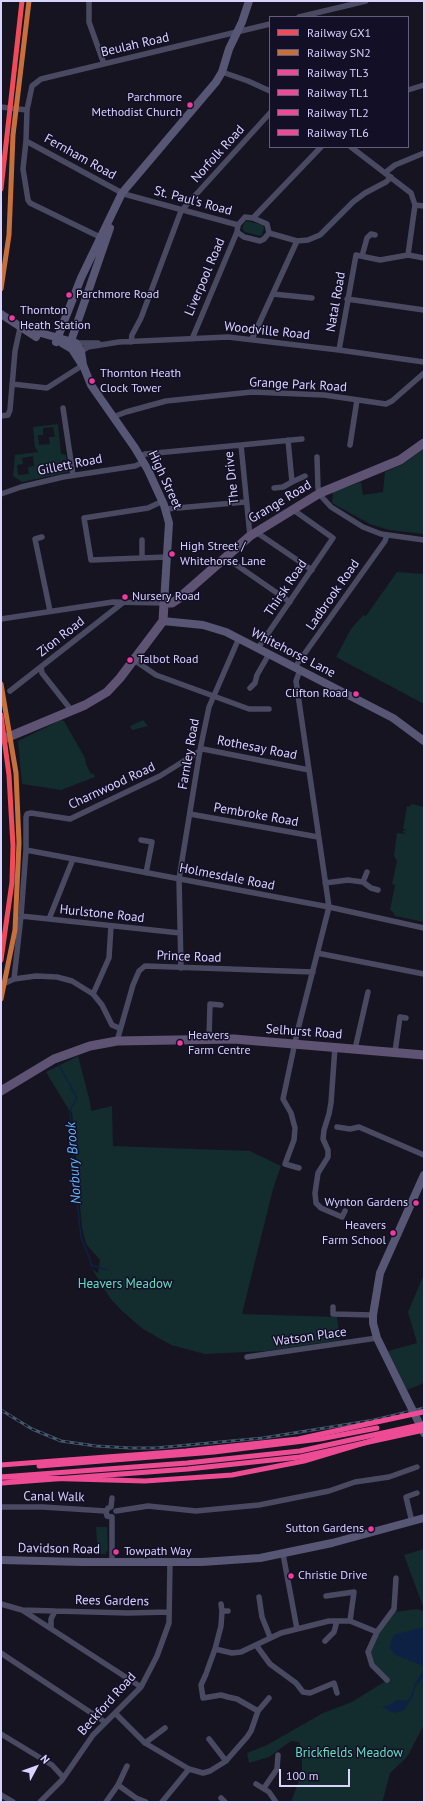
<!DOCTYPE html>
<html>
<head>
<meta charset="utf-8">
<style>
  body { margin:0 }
  #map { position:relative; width:425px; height:1803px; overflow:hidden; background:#161421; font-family:"PT Sans",sans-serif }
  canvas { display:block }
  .frame { position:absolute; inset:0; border:2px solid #d9d4ff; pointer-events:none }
  .legend { position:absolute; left:269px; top:16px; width:140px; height:132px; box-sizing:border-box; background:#130f26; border:1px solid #625e7d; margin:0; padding:5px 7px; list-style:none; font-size:12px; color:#d9d4ff }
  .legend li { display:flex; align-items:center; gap:8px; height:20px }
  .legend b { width:20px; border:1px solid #625e7d }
  .north { position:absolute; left:16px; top:1747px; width:40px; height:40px; -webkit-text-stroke:3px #130f26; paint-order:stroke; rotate:49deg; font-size:11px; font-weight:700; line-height:16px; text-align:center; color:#d9d4ff }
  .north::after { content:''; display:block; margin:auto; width:14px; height:18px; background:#d9d4ff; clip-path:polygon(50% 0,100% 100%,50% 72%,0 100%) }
  .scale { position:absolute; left:279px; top:1769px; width:71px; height:18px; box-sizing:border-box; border:2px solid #d9d4ff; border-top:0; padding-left:5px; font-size:12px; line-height:14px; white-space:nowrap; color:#d9d4ff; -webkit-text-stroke:3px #130f26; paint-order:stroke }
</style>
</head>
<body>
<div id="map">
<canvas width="425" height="1803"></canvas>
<div class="frame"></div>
<ul class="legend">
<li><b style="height:5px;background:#ef4b5a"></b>Railway GX1</li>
<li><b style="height:5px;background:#c8703b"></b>Railway SN2</li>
<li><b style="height:5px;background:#ee4b95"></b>Railway TL3</li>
<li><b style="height:5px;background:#ee4b95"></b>Railway TL1</li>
<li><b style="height:5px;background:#ee4b95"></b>Railway TL2</li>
<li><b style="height:5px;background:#ee4b95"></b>Railway TL6</li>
</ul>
<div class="north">N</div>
<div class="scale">100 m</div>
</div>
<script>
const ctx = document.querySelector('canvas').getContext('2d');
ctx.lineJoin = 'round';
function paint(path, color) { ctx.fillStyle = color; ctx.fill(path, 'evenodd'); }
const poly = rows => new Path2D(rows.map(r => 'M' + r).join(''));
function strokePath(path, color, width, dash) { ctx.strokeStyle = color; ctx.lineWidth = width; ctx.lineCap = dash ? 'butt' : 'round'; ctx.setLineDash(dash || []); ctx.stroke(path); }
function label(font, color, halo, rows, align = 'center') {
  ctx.font = font + ' "PT Sans",sans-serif'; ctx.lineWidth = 3; ctx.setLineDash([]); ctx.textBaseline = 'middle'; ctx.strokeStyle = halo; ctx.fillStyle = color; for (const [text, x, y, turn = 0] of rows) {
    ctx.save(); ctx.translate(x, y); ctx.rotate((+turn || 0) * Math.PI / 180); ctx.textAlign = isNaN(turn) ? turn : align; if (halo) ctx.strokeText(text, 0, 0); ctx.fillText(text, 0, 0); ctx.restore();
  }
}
const green = poly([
  [247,221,263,225,264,228,262,235,261,236,245,232,242,228,245,222],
  [58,424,61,454,66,455,68,472,22,482,13,476,15,455,38,452,35,447,33,427],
  [53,427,55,437,49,437,50,444,39,445,38,435,43,435,43,428],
  [33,456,34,466,28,467,29,474,18,475,17,465,23,464,22,458],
  [424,449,424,534,389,530,370,524,332,503,333,492,361,482,363,495,383,492,385,472,403,464],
  [397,572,424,574,424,704,336,657,351,629,363,615,366,616],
  [61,720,64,721,85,758,86,764,91,774,93,773,95,777,61,790,22,784,18,741],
  [143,720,148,726,132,730,130,726],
  [412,804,424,807,424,922,395,916,392,911,390,910,395,885,392,884,397,861,394,856,397,833,406,834,402,831,407,830,403,829,407,806,409,807],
  [78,1056,90,1102,91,1111,112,1106,113,1146,250,1151,281,1166,273,1189,242,1314,337,1317,340,1340,266,1351,205,1354,171,1345,143,1329,122,1311,110,1298,92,1269,98,1273,100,1260,86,1244,82,1228,72,1112,69,1110,46,1072],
  [424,1274,424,1383,407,1390,388,1351,417,1343,408,1312],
  [96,1527,107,1527,108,1550,105,1554,98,1554],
  [424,1549,424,1609,404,1555],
  [417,1609,424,1611,424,1725,407,1757,390,1773,383,1800,382,1802,291,1802,302,1772,302,1750,299,1742,291,1741,269,1757,249,1763,247,1753,267,1745,323,1713,352,1702,384,1682,386,1680,373,1665,366,1651,395,1612]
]);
const water = poly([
  [420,1628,424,1629,424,1668,421,1665,396,1655,390,1649,391,1642,394,1635],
  [424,1669,424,1676,415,1687,413,1696,404,1710,394,1713,382,1707,390,1705,397,1700,406,1701,410,1698,415,1684]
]);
const stream = poly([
  [59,1065,77,1098,70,1111,75,1182,81,1237,91,1262,91,1267],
  [92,1265,107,1270]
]);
const street = poly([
  [89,1,89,22,104,64],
  [299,17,366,1],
  [222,72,248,81,270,91],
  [408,90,424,85],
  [1,107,27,110],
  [26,141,124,194,238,225,245,217,253,218,267,224,269,233,297,241,308,240,320,235,353,202,365,193,386,182,391,177],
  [351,147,411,193,415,205,408,255],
  [386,172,395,165,424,153],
  [415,205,424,206],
  [253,218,321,147],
  [237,232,244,237,260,241,264,239,269,233],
  [104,239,30,203,28,200,23,169,26,141,27,110,32,86,41,79,270,24],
  [362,256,367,238,371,234,375,235],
  [273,294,312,298],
  [347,299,424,310],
  [192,339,237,232,238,225],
  [252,339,297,241],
  [131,342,132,335,141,318,181,211,270,113],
  [76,343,98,343],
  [339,350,356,255,380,260,408,255,424,258],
  [81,351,88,347,119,342,228,337,339,350,424,362],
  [12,384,47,388,83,365],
  [63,408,73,475],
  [1,416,8,415,10,410,15,351,20,328],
  [113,417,126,412,166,401,252,392,324,395,386,404,392,401,424,373],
  [241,445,302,439],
  [350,445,357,400],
  [141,457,145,454,241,445,250,536],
  [317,457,318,488,321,496,331,507,363,527,381,534,424,540],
  [292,482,305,476],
  [274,488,283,487,292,482,288,440],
  [1,494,21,487,63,477,135,466,144,462],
  [163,501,148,508,84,518,91,560,167,557],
  [166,509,245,502],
  [256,532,312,570],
  [42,537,35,539,50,611],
  [142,540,142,558],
  [225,557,290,602],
  [1,619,113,602,164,603],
  [258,648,333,538,292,509],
  [134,660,156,675,249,709,269,709],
  [41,667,42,673,72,711],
  [295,667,385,541,387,535],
  [250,688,255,683,257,675,269,654],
  [10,691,125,601],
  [190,814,318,837],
  [141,840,152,842,146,873],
  [26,850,329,907,424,928],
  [363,882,371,888,378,890],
  [325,883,348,880,363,882,367,872],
  [21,916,180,933],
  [49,919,73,859],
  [317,953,424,974],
  [181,968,179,879,200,750,209,707,239,638],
  [14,979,21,916,26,850,26,817,27,814,31,813,70,819,160,776,203,749,309,770],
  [1,985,14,979,36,976,57,977,72,981,93,994,102,1005,112,1025,119,1028],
  [93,994,109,958,111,926],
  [209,1039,210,1004,221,1005],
  [117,1041,133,985,139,971,145,966,313,972],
  [335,1047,331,1103,329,1114,324,1130,323,1139,328,1150,328,1157,318,1173,315,1193,316,1203,321,1208,342,1217,345,1211],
  [355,1049,368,992],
  [395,1052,400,1017,406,1018],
  [337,1127,350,1129,359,1127,424,1155],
  [299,1168,285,1164,294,1140,295,1128,291,1113,283,1099,297,1033,329,907,296,681,300,670],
  [333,1307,333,1314,373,1315],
  [247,1357,377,1338],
  [112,1498,111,1507,108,1508,106,1512,107,1516,112,1517],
  [1,1507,43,1507,106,1511],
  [116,1511,148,1506,196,1511,259,1505,329,1491,355,1482,389,1477,417,1467],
  [412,1522,406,1497,417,1493],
  [283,1554,297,1629],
  [112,1562,112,1517],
  [326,1596,354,1592,350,1621],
  [259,1597,262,1617,270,1637],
  [1,1604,22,1610],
  [221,1604,222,1611],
  [55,1611,128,1613,169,1612],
  [228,1611,222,1611,221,1626,215,1649,232,1653,241,1652,281,1633,329,1621,350,1621,377,1632,368,1652,369,1655,372,1665,387,1680],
  [51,1628,51,1619,55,1611,22,1610,141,1687],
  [377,1632,394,1609,396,1578],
  [325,1641,334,1632,337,1621],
  [256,1645,270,1664,296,1683,303,1692,310,1693,334,1683,337,1693],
  [1,1653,105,1722],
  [207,1671,215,1649],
  [258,1711,269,1698],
  [115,1713,145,1743,189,1769,203,1773,210,1771,226,1761,247,1737,251,1731,258,1711,237,1699,228,1697,221,1695,203,1698,201,1685,206,1674],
  [1,1734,52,1765,63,1777],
  [209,1739,226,1761],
  [145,1743,165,1728],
  [256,1784,269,1792,276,1802],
  [118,1785,127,1766],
  [264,1788,277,1769,278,1755],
  [1,1795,13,1802],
  [221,1798,225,1802],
  [40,1802,62,1780,93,1735,141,1687,157,1656,169,1623,170,1562],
  [106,1802,118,1785,136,1798,146,1802],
  [162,1802,189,1769]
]);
const secondary = poly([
  [1,314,36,337],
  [32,333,41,333,76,343,81,351,83,365,91,385,135,448,148,470,164,505,169,523,164,603],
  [56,342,81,278,122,193,216,82,222,72,229,49,242,22,249,1],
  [62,343,72,349,81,363],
  [68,344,71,341,110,228],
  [163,621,203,625,226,632,393,718,424,741],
  [406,1397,377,1338,373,1323,373,1315,380,1273,424,1175],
  [1,1560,83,1562,202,1562,260,1558,332,1543,424,1518]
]);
const primary = poly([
  [1,740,85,705,107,692,120,678,163,621,164,603,172,603,178,599,250,536,320,493,400,460,424,443],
  [1,1091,54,1059,90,1046,117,1041,234,1039,424,1055]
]);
const rail = poly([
  [1,1410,32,1429,61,1441,96,1446,130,1448,156,1448,263,1438,374,1420,424,1408]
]);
const secondaryBridge = poly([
  [406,1397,424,1433]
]);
const rail1 = poly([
  [1,189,22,1],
  [1,715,9,775,13,846,12,882,1,960]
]);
const rail2 = poly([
  [1,289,9,235,13,135,29,1],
  [1,684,16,773,19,843,15,930,1,999]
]);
const rail3 = poly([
  [39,1466,214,1452,320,1439,377,1428],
  [1,1477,145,1481,232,1475,304,1461,424,1425]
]);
const rail4 = poly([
  [1,1477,187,1463,300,1451,424,1424]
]);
const rail5 = poly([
  [1,1465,186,1451,298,1439,423,1412]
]);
const rail6 = poly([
  [2,1483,188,1469,300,1457,424,1430]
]);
const markers = [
  [190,105,3.5,"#f13a9d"],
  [69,295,3.5,"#f13a9d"],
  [12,318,3.5,"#f13a9d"],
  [92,381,3.5,"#f13a9d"],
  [172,554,3.5,"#f13a9d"],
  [125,597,3.5,"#f13a9d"],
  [130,660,3.5,"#f13a9d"],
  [356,694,3.5,"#f13a9d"],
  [180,1043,3.5,"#f13a9d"],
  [416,1203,3.5,"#f13a9d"],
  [393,1233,3.5,"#f13a9d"],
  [371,1529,3.5,"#f13a9d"],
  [116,1552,3.5,"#f13a9d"],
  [291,1576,3.5,"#f13a9d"]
];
const busNames = [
  ["Parchmore",182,98,"right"],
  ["Methodist Church",182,113,"right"],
  ["Parchmore Road",76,295],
  ["Thornton",20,311],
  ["Heath Station",20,326],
  ["Thornton Heath",100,374],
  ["Clock Tower",100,389],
  ["High Street /",180,547],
  ["Whitehorse Lane",180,562],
  ["Nursery Road",132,597],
  ["Talbot Road",138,660],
  ["Clifton Road",348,694,"right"],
  ["Heavers",188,1036],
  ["Farm Centre",188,1051],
  ["Wynton Gardens",408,1203,"right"],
  ["Heavers",386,1226,"right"],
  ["Farm School",386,1241,"right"],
  ["Sutton Gardens",364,1529,"right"],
  ["Towpath Way",124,1552],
  ["Christie Drive",298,1576]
];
const streetNames = [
  ["Beulah Road",135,45,-13],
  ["Norfolk Road",218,154,-48],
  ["Fernham Road",80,157,29],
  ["St. Paul's Road",193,201,15],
  ["Liverpool Road",205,277,-67],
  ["Natal Road",336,302,-80],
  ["Woodville Road",267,331,6],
  ["Grange Park Road",298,385,3],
  ["Gillett Road",70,465,-11],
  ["The Drive",232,478,-96],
  ["High Street",165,480,65],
  ["Grange Road",280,502,-31],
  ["Thirsk Road",286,588,-56],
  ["Ladbrook Road",333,595,-55],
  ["Zion Road",61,637,-38],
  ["Whitehorse Lane",293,653,27],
  ["Rothesay Road",257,748,11],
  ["Farnley Road",189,754,-80],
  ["Charnwood Road",112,786,-25],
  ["Pembroke Road",256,815,10],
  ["Holmesdale Road",227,877,11],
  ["Hurlstone Road",102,914,6],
  ["Prince Road",189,957,2],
  ["Selhurst Road",304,1032,4],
  ["Watson Place",310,1337,-8],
  ["Canal Walk",54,1497,1],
  ["Davidson Road",59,1549,1],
  ["Rees Gardens",112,1601,1],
  ["Beckford Road",107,1704,-48]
];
const parkNames = [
  ["Heavers Meadow",125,1284],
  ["Brickfields Meadow",349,1753]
];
const waterNames = [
  ["Norbury Brook",74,1163,-94]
];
paint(green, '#132c2d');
paint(water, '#0d2144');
strokePath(stream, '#0d2144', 1.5);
strokePath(street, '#4a4962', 5.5);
strokePath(secondary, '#575674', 8);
strokePath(primary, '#5e5373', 9);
strokePath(rail, '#43596b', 3);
strokePath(rail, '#130f26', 1.5, [4.5]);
strokePath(secondaryBridge, '#575674', 8);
strokePath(rail1, '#ef4b5a', 5);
strokePath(rail2, '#c8703b', 5);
strokePath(rail3, '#ee4b95', 5);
strokePath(rail4, '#ee4b95', 5);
strokePath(rail5, '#ee4b95', 5);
strokePath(rail6, '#ee4b95', 5);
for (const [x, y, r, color] of markers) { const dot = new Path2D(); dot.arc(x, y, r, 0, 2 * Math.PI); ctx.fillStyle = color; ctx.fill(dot); strokePath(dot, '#130f26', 1.5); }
label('12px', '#d9d4ff', '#130f26', busNames, 'left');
label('13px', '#d9d4ff', '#130f26', streetNames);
label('13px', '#5fe0c0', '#130f26', parkNames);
label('italic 14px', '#62b6ff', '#130f26', waterNames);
</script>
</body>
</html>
